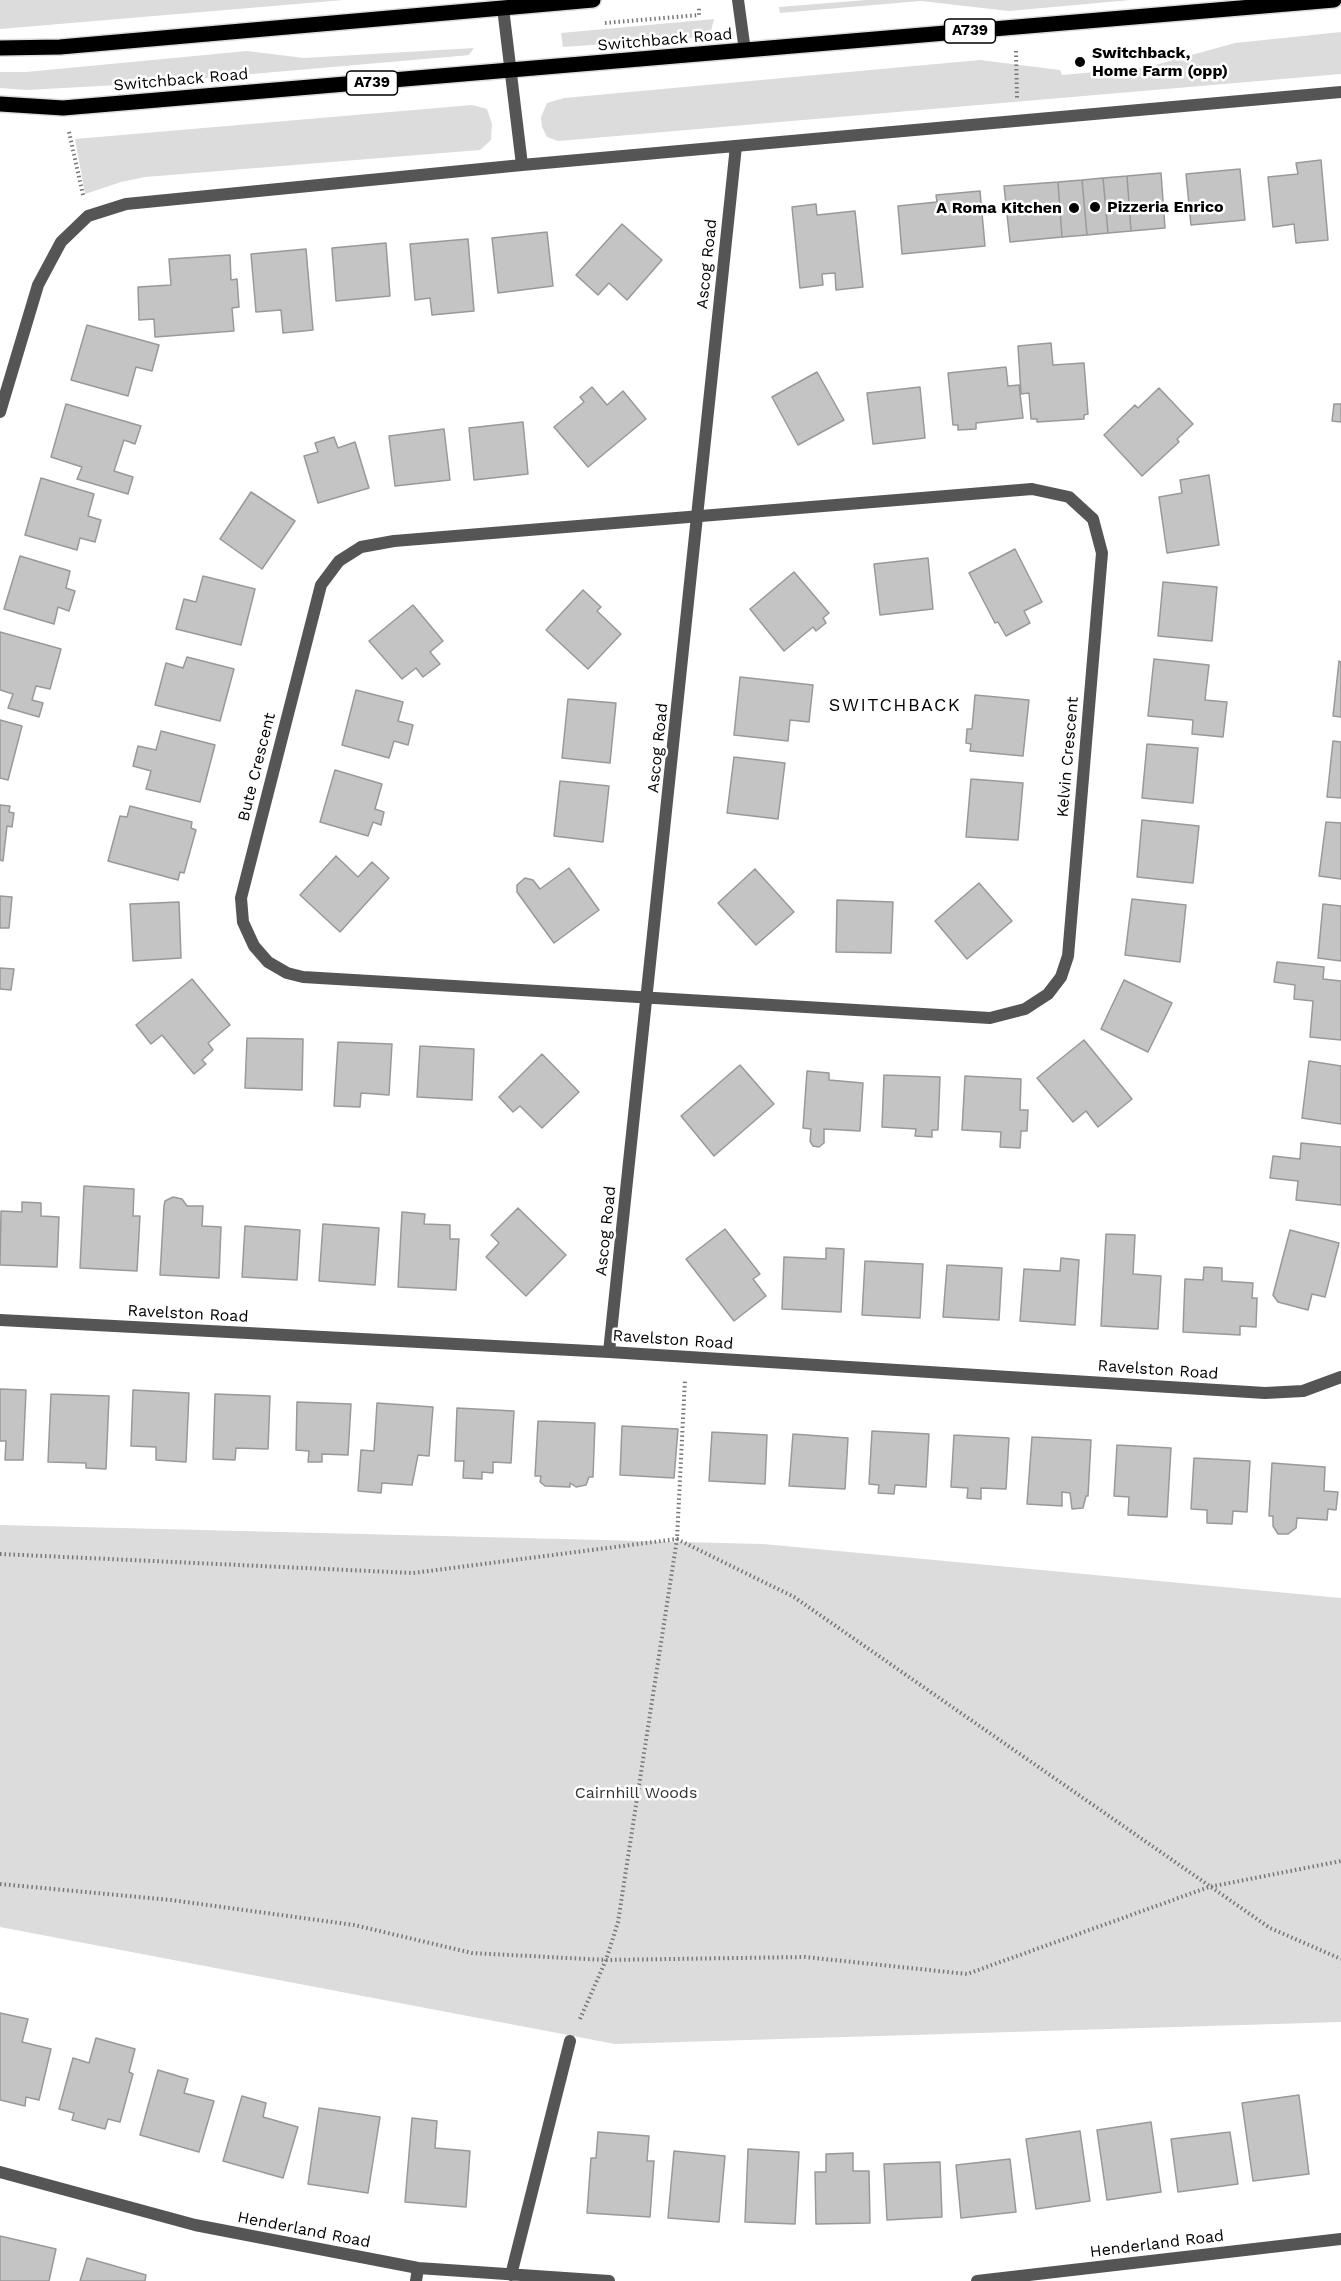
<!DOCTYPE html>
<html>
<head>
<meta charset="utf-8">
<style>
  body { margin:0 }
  canvas { display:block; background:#fff }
</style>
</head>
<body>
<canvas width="1341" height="2281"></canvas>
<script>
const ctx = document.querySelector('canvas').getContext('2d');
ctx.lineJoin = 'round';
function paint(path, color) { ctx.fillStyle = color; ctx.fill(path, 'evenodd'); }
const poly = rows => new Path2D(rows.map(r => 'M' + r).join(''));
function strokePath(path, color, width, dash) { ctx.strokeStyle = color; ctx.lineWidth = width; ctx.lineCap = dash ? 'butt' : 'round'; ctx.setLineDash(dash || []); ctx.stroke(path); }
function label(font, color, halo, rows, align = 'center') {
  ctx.font = font + ' "Work Sans",sans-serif'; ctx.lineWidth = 5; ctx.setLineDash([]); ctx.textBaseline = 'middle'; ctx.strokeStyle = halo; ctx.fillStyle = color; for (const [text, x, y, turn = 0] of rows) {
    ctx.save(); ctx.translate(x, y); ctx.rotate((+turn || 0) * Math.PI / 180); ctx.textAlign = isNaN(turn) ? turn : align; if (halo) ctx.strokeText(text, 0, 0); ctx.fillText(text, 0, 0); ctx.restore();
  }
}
const green = poly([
  [0,0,344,0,0,29],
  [866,0,1131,0,1009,11,921,1,780,13,779,7],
  [714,19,711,31,701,37,563,47,561,33],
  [1341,32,1341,74,558,141,547,137,542,127,541,117,547,103,564,98,980,60,1060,70,1062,75,1148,67,1235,43],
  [474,48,469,55,459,56,137,84,27,90,0,88,0,72,26,72,247,51,304,58],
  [472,105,487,109,492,124,491,140,480,150,145,177,121,182,85,194,75,139],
  [0,1525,763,1544,1341,1598,1341,2022,615,2044,0,1927]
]);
const building = poly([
  [1321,160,1328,240,1296,243,1294,224,1273,227,1268,177,1298,174,1296,163,1321,160],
  [1240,169,1245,220,1191,225,1186,174,1240,169],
  [1161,173,1165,228,1131,231,1127,176,1161,173],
  [1127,176,1131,231,1108,233,1103,178,1127,176],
  [1103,178,1108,233,1087,235,1082,180,1103,178],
  [1082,180,1087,235,1062,237,1058,182,1082,180],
  [1058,182,1062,237,1010,242,1004,186,1058,182],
  [980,191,985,246,902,254,898,206,937,202,936,195,980,191],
  [816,204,817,215,855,211,863,287,836,290,835,273,822,274,823,285,800,288,792,207,816,204],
  [622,224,662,260,627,300,609,283,598,295,576,275,622,224],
  [547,232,553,286,498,293,492,238,547,232],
  [468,239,474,311,432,315,430,298,415,300,410,244,468,239],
  [386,243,390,296,336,301,332,248,386,243],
  [306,249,313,330,283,333,281,310,256,312,251,254,306,249],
  [230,255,231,280,237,279,239,307,232,308,234,331,155,337,154,319,139,320,138,287,171,285,169,259,230,255],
  [87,325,159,345,152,371,136,367,128,396,71,380,87,325],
  [1051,343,1053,365,1084,363,1088,414,1084,415,1084,419,1037,422,1037,419,1031,419,1029,393,1021,394,1018,346,1051,343],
  [1006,367,1008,386,1019,385,1023,418,976,423,976,429,958,430,958,425,953,425,948,373,1006,367],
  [817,372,844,420,798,445,772,397,817,372],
  [592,387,607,405,623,391,646,419,588,467,554,427,584,402,580,397,592,387],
  [920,387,925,438,873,444,867,393,920,387],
  [1159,388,1193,424,1177,439,1179,442,1142,476,1104,435,1135,405,1138,408,1159,388],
  [66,404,141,426,135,444,124,440,114,471,133,477,128,494,77,479,82,467,51,457,66,404],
  [1334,404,1341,404,1341,422,1332,421,1334,404],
  [523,422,528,474,474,480,469,428,523,422],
  [444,429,450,480,395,486,389,436,444,429],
  [334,437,338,448,355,442,369,488,318,503,304,456,318,452,315,443,334,437],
  [1209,475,1219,545,1167,553,1159,497,1182,493,1180,480,1209,475],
  [41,478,94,494,88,516,101,520,95,542,80,538,77,550,25,535,41,478],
  [251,492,295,521,262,569,220,539,251,492],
  [1015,549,1042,602,1024,611,1030,623,1006,636,998,622,995,623,969,573,1015,549],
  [20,556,70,571,66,588,75,591,69,611,58,607,54,624,4,609,20,556],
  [928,558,933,609,880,615,874,564,928,558],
  [794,572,829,613,823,618,826,623,816,631,813,627,784,651,750,609,794,572],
  [203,576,255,589,241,645,176,629,184,599,196,602,203,576],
  [1163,582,1217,587,1212,641,1158,636,1163,582],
  [583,590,601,607,597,611,621,634,588,669,546,630,583,590],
  [413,605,443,641,430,652,440,664,423,677,416,668,402,679,369,641,413,605],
  [0,632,61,649,50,689,36,686,32,700,43,703,39,717,8,708,13,694,0,690,0,632],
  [187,657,234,669,220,721,155,705,166,663,183,668,187,657],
  [1154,659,1209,665,1205,700,1227,702,1223,737,1192,734,1193,720,1148,716,1154,659],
  [1339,661,1341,662,1341,717,1333,716,1339,661],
  [740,677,813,685,809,722,790,720,788,741,734,735,740,677],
  [356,690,403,702,398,721,413,725,408,745,394,741,389,758,342,745,356,690],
  [975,695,1029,700,1023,756,970,751,971,744,966,743,967,729,972,729,975,695],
  [568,699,616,703,610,763,562,758,568,699],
  [0,720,22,726,8,780,0,778,0,720],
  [161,731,215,745,200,802,146,789,151,771,133,766,138,746,156,750,161,731],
  [1333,741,1341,742,1341,798,1327,797,1333,741],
  [1147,744,1198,748,1193,803,1142,798,1147,744],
  [734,757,785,763,778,819,727,813,734,757],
  [335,770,382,784,375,809,384,812,381,825,373,822,368,836,320,822,335,770],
  [971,779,1023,783,1018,840,966,837,971,779],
  [560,781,609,786,603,842,554,836,560,781],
  [0,805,10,806,9,812,14,813,12,827,7,826,3,861,0,860,0,805],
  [130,806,192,822,191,828,196,830,184,873,180,872,178,880,108,861,120,816,127,817,130,806],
  [1142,820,1199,826,1193,883,1137,877,1142,820],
  [1326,822,1341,823,1341,879,1319,876,1326,822],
  [336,856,358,877,372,862,389,878,340,932,300,895,336,856],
  [569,868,599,910,554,943,517,892,517,885,525,878,533,880,540,889,569,868],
  [755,869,794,912,756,945,718,903,755,869],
  [979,883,1012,921,967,959,935,921,979,883],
  [0,896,12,897,9,928,0,928,0,896],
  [1132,899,1186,905,1180,962,1125,955,1132,899],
  [837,900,893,902,891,953,836,952,837,900],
  [179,902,181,958,133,961,130,904,179,902],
  [1323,904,1341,906,1341,961,1318,958,1323,904],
  [1277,962,1324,967,1323,979,1341,981,1341,1040,1310,1037,1313,1001,1294,999,1295,985,1274,982,1277,962],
  [0,968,14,969,11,990,0,989,0,968],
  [192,979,230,1025,208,1043,213,1050,202,1060,206,1064,194,1074,162,1035,151,1044,136,1025,192,979],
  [1124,980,1172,1003,1148,1052,1101,1029,1124,980],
  [247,1038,303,1039,302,1090,245,1088,247,1038],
  [1084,1040,1132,1099,1098,1127,1086,1111,1073,1122,1037,1078,1084,1040],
  [338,1042,392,1044,389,1095,361,1093,360,1107,334,1106,338,1042],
  [420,1046,474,1049,472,1100,417,1097,420,1046],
  [542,1054,579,1092,542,1128,520,1106,513,1112,499,1097,542,1054],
  [1309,1061,1341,1066,1341,1124,1302,1118,1309,1061],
  [740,1065,774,1104,714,1156,681,1116,740,1065],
  [807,1071,829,1073,829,1080,863,1083,860,1131,824,1129,824,1143,819,1147,813,1146,810,1141,811,1129,803,1128,807,1071],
  [884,1075,940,1077,938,1130,932,1130,932,1137,915,1136,916,1129,882,1127,884,1075],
  [965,1076,1021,1079,1020,1110,1028,1110,1027,1131,1021,1131,1020,1148,1000,1147,1001,1132,962,1130,965,1076],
  [1301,1143,1341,1147,1341,1205,1296,1200,1298,1181,1270,1178,1273,1156,1300,1159,1301,1143],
  [84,1186,134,1189,133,1216,140,1216,137,1271,80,1268,84,1186],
  [173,1197,182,1199,187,1206,203,1206,202,1226,221,1227,219,1278,160,1275,164,1206,165,1201,173,1197],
  [22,1202,41,1203,41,1216,59,1217,57,1267,0,1265,1,1211,22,1212,22,1202],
  [518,1208,566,1255,526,1296,486,1257,499,1243,491,1235,518,1208],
  [402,1212,425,1214,424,1224,450,1225,450,1239,459,1239,456,1290,398,1287,402,1212],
  [323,1224,379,1228,375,1285,319,1281,323,1224],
  [245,1226,300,1230,297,1280,242,1277,245,1226],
  [725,1229,760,1274,753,1279,766,1296,734,1321,686,1259,725,1229],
  [1290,1230,1339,1243,1325,1297,1312,1294,1308,1310,1278,1302,1273,1295,1290,1230],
  [1106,1234,1135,1235,1133,1274,1161,1276,1158,1329,1101,1326,1106,1234],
  [826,1248,844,1249,841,1312,782,1309,784,1257,826,1259,826,1248],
  [1061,1258,1079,1260,1075,1325,1020,1321,1024,1269,1060,1271,1061,1258],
  [865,1261,923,1264,920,1318,862,1315,865,1261],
  [947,1265,1002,1268,999,1320,943,1317,947,1265],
  [1204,1267,1222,1268,1222,1281,1253,1283,1252,1298,1257,1298,1256,1327,1240,1326,1240,1335,1183,1332,1185,1279,1203,1280,1204,1267],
  [0,1389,26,1390,23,1460,5,1460,6,1441,0,1441,0,1389],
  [133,1390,189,1393,186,1462,156,1460,156,1447,131,1446,133,1390],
  [51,1394,109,1396,106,1469,86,1468,86,1463,48,1462,51,1394],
  [215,1394,270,1396,268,1449,236,1448,235,1460,213,1459,215,1394],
  [297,1402,351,1404,348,1455,322,1454,322,1462,308,1462,309,1451,296,1450,297,1402],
  [377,1403,433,1407,429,1456,418,1455,412,1485,382,1483,381,1493,358,1491,361,1450,374,1451,377,1403],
  [457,1408,514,1411,511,1463,493,1462,493,1473,482,1472,482,1479,463,1478,464,1461,455,1461,457,1408],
  [538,1421,595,1423,593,1477,589,1477,586,1485,576,1487,570,1483,570,1487,545,1486,540,1482,541,1476,535,1476,538,1421],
  [622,1426,678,1429,674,1478,620,1475,622,1426],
  [872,1431,929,1434,926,1487,895,1485,894,1494,878,1493,879,1485,869,1484,872,1431],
  [712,1432,767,1435,765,1484,709,1481,712,1432],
  [793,1434,848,1438,845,1489,789,1486,793,1434],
  [954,1435,1009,1438,1006,1489,981,1488,981,1499,967,1498,968,1488,951,1487,954,1435],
  [1032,1437,1091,1440,1088,1496,1086,1496,1083,1508,1072,1509,1070,1493,1062,1492,1062,1506,1027,1504,1032,1437],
  [1117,1445,1171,1448,1167,1517,1128,1515,1129,1497,1114,1496,1117,1445],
  [1194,1458,1250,1461,1247,1512,1233,1511,1232,1524,1207,1523,1207,1510,1191,1509,1194,1458],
  [1272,1463,1325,1467,1324,1491,1338,1492,1336,1510,1328,1509,1327,1520,1297,1518,1296,1528,1288,1534,1278,1534,1273,1526,1273,1516,1269,1516,1272,1463],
  [0,2013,28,2019,22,2042,51,2049,39,2100,26,2097,25,2106,0,2100,0,2013],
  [96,2038,135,2049,129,2072,133,2074,120,2122,108,2119,105,2129,72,2120,74,2113,59,2109,73,2058,89,2063,96,2038],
  [158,2070,188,2079,184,2093,214,2101,199,2152,140,2135,158,2070],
  [1299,2095,1309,2174,1253,2181,1242,2103,1299,2095],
  [242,2096,266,2103,263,2117,298,2127,283,2178,223,2161,242,2096],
  [319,2108,380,2117,368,2193,308,2184,319,2108],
  [412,2118,437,2121,435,2148,470,2151,466,2207,405,2202,412,2118],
  [1151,2122,1161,2192,1107,2200,1097,2130,1151,2122],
  [1080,2131,1090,2201,1036,2209,1026,2139,1080,2131],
  [598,2132,649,2136,647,2161,654,2161,650,2217,587,2213,591,2158,596,2158,598,2132],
  [1230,2132,1238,2184,1178,2192,1171,2139,1230,2132],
  [748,2149,799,2152,795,2224,745,2222,748,2149],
  [674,2151,725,2156,719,2222,668,2218,674,2151],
  [853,2153,853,2171,869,2171,870,2223,816,2224,815,2172,826,2172,826,2154,853,2153],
  [1010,2159,1016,2212,961,2218,956,2165,1010,2159],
  [940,2162,942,2217,887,2220,884,2164,940,2162],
  [0,2236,56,2249,49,2281,0,2281,0,2236],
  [87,2258,146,2275,145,2281,80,2281,87,2258]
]);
const path = poly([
  [605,23,699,15,699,8],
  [1016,51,1017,98],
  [69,132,83,195],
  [0,1554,413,1573,677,1539,794,1597,1270,1928,1341,1959],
  [0,1884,171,1900,354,1925,472,1953,606,1960,805,1957,967,1974,1209,1887,1341,1861],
  [580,2019,606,1960,618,1922,677,1539,685,1379]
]);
const street = poly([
  [738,0,745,51],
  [503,8,522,165],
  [0,412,38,285,61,242,88,216,126,204,522,165,1341,92],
  [1032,489,1069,497,1093,519,1102,553,1068,956,1061,977,1048,994,1025,1009,990,1018,303,977,287,973,268,962,254,946,243,922,241,898,321,585,339,561,361,547,394,541,1032,489],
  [0,1320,609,1352,1265,1393,1303,1391,1341,1377],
  [609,1352,736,146],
  [0,2172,195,2225,418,2268,609,2281],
  [511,2275,570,2041],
  [416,2281,418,2268],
  [977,2281,1341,2239]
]);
const primary = poly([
  [0,48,60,47,593,0],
  [0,104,63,108,1334,0]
]);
const markers = [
  [1080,62,6,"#000"],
  [1095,207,6,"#000"],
  [1074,208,6,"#000"]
];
const shields = [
  [970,31,51],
  [372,83,51]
];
const shieldNames = [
  ["A739",970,31],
  ["A739",372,83]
];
const streetNames = [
  ["Switchback Road",665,40,-5],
  ["Switchback Road",181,80,-5],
  ["Ascog Road",707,264,-84],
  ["Ascog Road",658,748,-84],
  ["Kelvin Crescent",1068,757,-85],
  ["Bute Crescent",257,767,-76],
  ["Ascog Road",606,1231,-84],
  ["Ravelston Road",188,1314,3],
  ["Ravelston Road",673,1340,4],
  ["Ravelston Road",1158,1370,4],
  ["Henderland Road",304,2230,11],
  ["Henderland Road",1157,2244,-7]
];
const poiNames = [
  ["Switchback,",1092,53],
  ["Home Farm (opp)",1092,71],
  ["Pizzeria Enrico",1107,207],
  ["A Roma Kitchen",1062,208,"right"]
];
const parkNames = [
  ["Cairnhill Woods",636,1793]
];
const neighbourhoodNames = [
  ["SWITCHBACK",895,706]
];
paint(green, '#dcdcdc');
paint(building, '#c4c4c4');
strokePath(building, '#999', 1.5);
strokePath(primary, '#dbdbdb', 18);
strokePath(path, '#777', 4, [1.5, 3]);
strokePath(street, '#555', 12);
strokePath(primary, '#000', 15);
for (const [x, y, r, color] of markers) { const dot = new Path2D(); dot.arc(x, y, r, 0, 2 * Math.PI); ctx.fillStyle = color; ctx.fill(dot); strokePath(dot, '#fff', 2); }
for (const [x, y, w] of shields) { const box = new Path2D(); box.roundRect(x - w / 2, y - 12, w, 24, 4.5); ctx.fillStyle = '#fff'; ctx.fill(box); strokePath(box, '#000', 1.5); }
label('bold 15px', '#000', null, shieldNames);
label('16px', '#000', '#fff', streetNames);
label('bold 16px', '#000', '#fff', poiNames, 'left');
label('16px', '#333', '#fff', parkNames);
ctx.letterSpacing = '1.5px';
label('18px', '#000', '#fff', neighbourhoodNames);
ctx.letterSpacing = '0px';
</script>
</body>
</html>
